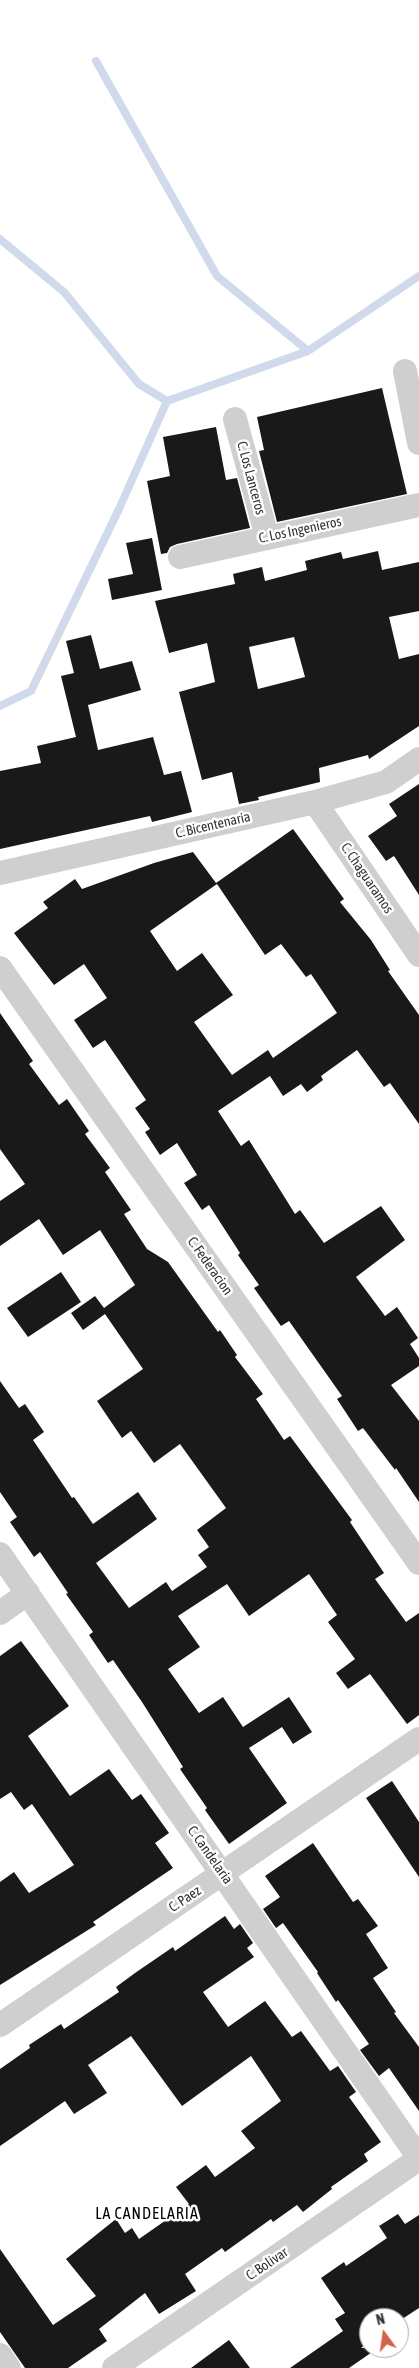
<!DOCTYPE html>
<html>
<head>
<meta charset="utf-8">
<style>
  body { margin:0 }
  #map { position:relative; width:419px; height:2368px; overflow:hidden; background:#fff; font-family:"Asap Condensed",sans-serif }
  canvas { display:block }
  .north { position:absolute; left:359px; top:2308px; width:50px; height:50px; box-sizing:border-box; background:#fff; border:1px solid #adadad; border-radius:50%; rotate:346deg; font-size:14px; font-weight:700; line-height:20px; text-align:center; color:#323232 }
  .north::after { content:''; display:block; margin:auto; width:18px; height:22px; background:#d2644c; clip-path:polygon(50% 0,100% 100%,50% 72%,0 100%) }
</style>
</head>
<body>
<div id="map">
<canvas width="419" height="2368"></canvas>
<div class="north">N</div>
</div>
<script>
const ctx = document.querySelector('canvas').getContext('2d');
ctx.lineJoin = 'round';
const poly = rows => new Path2D(rows.map(r => 'M' + r).join(''));
function strokePath(path, color, width, dash) { ctx.strokeStyle = color; ctx.lineWidth = width; ctx.lineCap = dash ? 'butt' : 'round'; ctx.setLineDash(dash || []); ctx.stroke(path); }
function paint(path, color) { ctx.fillStyle = color; ctx.fill(path, 'evenodd'); }
function label(font, color, halo, rows, align = 'center') {
  ctx.font = font + ' "Asap Condensed",sans-serif'; ctx.lineWidth = 5; ctx.setLineDash([]); ctx.textBaseline = 'middle'; ctx.strokeStyle = halo; ctx.fillStyle = color; for (const [text, x, y, turn = 0] of rows) {
    ctx.save(); ctx.translate(x, y); ctx.rotate((+turn || 0) * Math.PI / 180); ctx.textAlign = isNaN(turn) ? turn : align; if (halo) ctx.strokeText(text, 0, 0); ctx.fillText(text, 0, 0); ctx.restore();
  }
}
const stream = poly([
  [96,61,217,276,308,351],
  [0,239,64,292,139,384,167,401],
  [0,706,31,691,119,509,167,401,308,351,419,276]
]);
const building = poly([
  [382,388,407,494,277,522,259,451,264,450,257,417],
  [216,427,226,480,237,478,250,528,177,544,170,547,167,553,161,554,147,481,170,476,163,437],
  [152,538,162,590,112,600,108,579,133,574,126,543],
  [378,551,382,570,419,562,419,611,389,617,399,659,419,654,419,726,369,759,368,755,319,768,320,782,258,797,259,800,239,804,232,772,202,780,179,692,215,682,207,643,169,653,155,601,235,584,233,574,262,567,265,581,307,570,305,561,341,552,343,559],
  [294,637,305,677,258,689,249,647],
  [91,635,100,669,132,661,141,690,88,705,98,750,153,737,164,775,181,771,192,812,152,822,150,816,0,849,0,771,41,763,37,746,76,737,61,676,74,673,66,641],
  [419,784,419,895,394,856,386,861,368,836,397,816,389,804],
  [293,829,344,899,340,902,371,940,390,970,388,971,419,1015,419,1124,390,1083,384,1087,357,1050,321,1076,323,1080,307,1092,301,1084,283,1096,270,1076,218,1111,241,1146,249,1140,295,1214,300,1210,324,1243,381,1206,405,1240,356,1277,385,1316,397,1307,418,1338,410,1344,419,1358,419,1366,391,1385,419,1421,419,1502,396,1468,395,1470,363,1428,358,1431,337,1399,342,1396,289,1321,281,1326,254,1288,259,1285,238,1255,240,1253,209,1205,202,1210,184,1183,197,1175,177,1143,160,1155,145,1132,150,1129,135,1108,146,1100,105,1040,93,1048,74,1020,107,998,84,964,54,985,14,933,48,908,43,902,75,879,82,889,154,863,193,852,216,883],
  [217,884,265,955,281,944,306,977,311,974,337,1013,273,1058,268,1050,232,1075,194,1022,233,995,202,953,177,971,150,931],
  [0,1013,33,1061,29,1064,59,1105,67,1099,89,1131,85,1134,110,1168,105,1172,131,1210,124,1214,147,1249,168,1262,218,1332,220,1330,237,1355,235,1357,263,1394,256,1399,284,1440,290,1436,352,1520,350,1522,384,1573,375,1579,406,1622,419,1613,419,1715,407,1724,370,1674,348,1689,336,1673,355,1659,328,1622,337,1615,309,1574,249,1616,227,1584,178,1616,200,1647,168,1669,199,1713,223,1697,243,1727,289,1697,312,1732,293,1744,282,1727,249,1748,287,1803,229,1844,205,1810,207,1808,180,1769,183,1767,142,1702,113,1660,108,1663,89,1635,93,1632,66,1594,68,1593,40,1552,34,1557,10,1522,17,1517,0,1492,0,1381,19,1408,25,1404,44,1432,33,1440,72,1498,74,1497,93,1524,138,1492,157,1519,96,1563,129,1608,166,1582,172,1591,207,1567,198,1555,209,1547,197,1530,226,1508,180,1444,154,1463,131,1431,122,1438,97,1401,143,1369,105,1314,83,1330,71,1313,95,1296,104,1308,135,1285,100,1230,63,1255,39,1219,0,1246,0,1201,25,1184,0,1149],
  [61,1272,81,1302,28,1337,7,1308],
  [21,1641,69,1706,28,1736,70,1796,109,1769,132,1800,141,1794,169,1833,155,1843,173,1868,93,1922,96,1925,0,1985,0,1882,14,1872,29,1893,74,1865,32,1804,24,1810,11,1792,0,1799,0,1656],
  [392,1781,419,1822,419,1877,366,1798],
  [313,1843,353,1902,358,1899,378,1926,366,1934,388,1968,373,1978,396,2012,394,2013,419,2047,419,2111,389,2068,379,2076,360,2050,369,2044,338,2000,336,2002,317,1973,318,1972,283,1923,276,1928,263,1909,280,1897,265,1876],
  [225,1916,234,1929,240,1924,253,1943,247,1948,254,1957,203,1992,228,2027,265,2001,292,2037,301,2031,330,2071,338,2066,356,2092,349,2097,381,2142,364,2154,368,2161,331,2187,332,2189,303,2212,297,2205,273,2222,271,2219,225,2252,222,2248,185,2274,196,2291,159,2314,145,2293,99,2329,107,2341,68,2368,25,2368,0,2332,0,2249,53,2325,96,2296,66,2259,116,2219,125,2233,132,2228,139,2239,189,2204,176,2187,206,2165,215,2177,255,2148,241,2131,281,2101,251,2056,182,2106,131,2036,88,2065,107,2093,74,2114,65,2101,0,2146,0,2069,30,2048,29,2045,61,2024,64,2029,119,1992,116,1987,135,1973,173,1947,175,1951],
  [398,2214,405,2224,419,2215,419,2308,399,2321,399,2318,369,2318,369,2342,361,2348,378,2348,349,2368,290,2368,343,2331,335,2319,345,2313,321,2278,344,2262,346,2266,387,2238,379,2226],
  [229,2340,250,2368,191,2368]
]);
const minor = poly([
  [405,371,419,443],
  [235,419,267,537],
  [180,557,419,505],
  [315,802,419,955],
  [0,873,315,802,386,782,419,759],
  [0,968,419,1563],
  [0,1554,419,2158],
  [0,1613,28,1593],
  [0,2025,419,1739],
  [0,2355,9,2368],
  [114,2368,419,2159]
]);
const streetNames = [
  ["C. Los Lanceros",251,478,75],
  ["C. Los Ingenieros",300,530,-12],
  ["C. Bicentenaria",213,825,-13],
  ["C. Chaguaramos",367,878,56],
  ["C. Federacion",210,1266,55],
  ["C. Candelaria",210,1855,55],
  ["C. Paez",185,1899,-34],
  ["C. Bolivar",267,2264,-34]
];
const quarterNames = [
  ["LA CANDELARIA",147,2214]
];
strokePath(stream, '#d1daea', 8);
paint(building, '#191919');
strokePath(minor, '#cfcfcf', 24);
label('14px', '#323232', '#fff', streetNames);
ctx.letterSpacing = '1px';
label('16px', '#000', '#fff', quarterNames);
ctx.letterSpacing = '0px';
</script>
</body>
</html>
